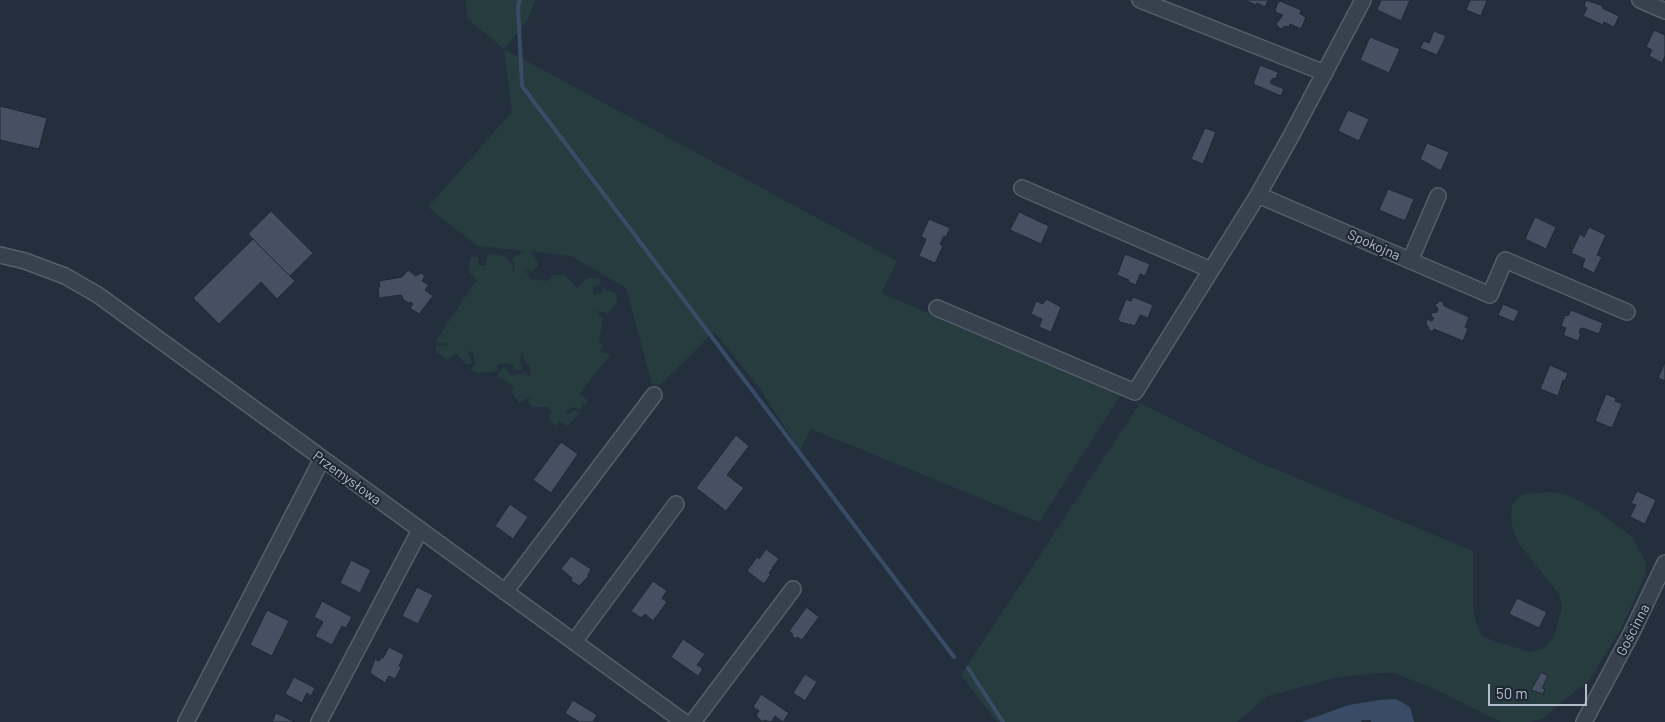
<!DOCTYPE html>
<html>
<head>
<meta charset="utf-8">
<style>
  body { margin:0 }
  #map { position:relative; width:1665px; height:722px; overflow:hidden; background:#242f3e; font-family:Barlow,sans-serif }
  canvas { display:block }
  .scale { position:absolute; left:1488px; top:684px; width:99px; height:22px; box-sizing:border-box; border:2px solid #b4bcc9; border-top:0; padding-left:6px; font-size:15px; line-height:18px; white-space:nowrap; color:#b4bcc9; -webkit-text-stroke:4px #1d2633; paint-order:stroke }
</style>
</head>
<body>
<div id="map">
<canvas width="1665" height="722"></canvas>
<div class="scale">50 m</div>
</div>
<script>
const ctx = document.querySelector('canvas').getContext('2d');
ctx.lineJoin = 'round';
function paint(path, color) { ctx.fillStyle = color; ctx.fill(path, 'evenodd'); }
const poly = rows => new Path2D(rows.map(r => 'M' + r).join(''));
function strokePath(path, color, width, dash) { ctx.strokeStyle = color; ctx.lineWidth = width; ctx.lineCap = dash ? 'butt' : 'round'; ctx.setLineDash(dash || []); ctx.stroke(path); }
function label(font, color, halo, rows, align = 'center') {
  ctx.font = font + ' Barlow,sans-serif'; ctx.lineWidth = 4; ctx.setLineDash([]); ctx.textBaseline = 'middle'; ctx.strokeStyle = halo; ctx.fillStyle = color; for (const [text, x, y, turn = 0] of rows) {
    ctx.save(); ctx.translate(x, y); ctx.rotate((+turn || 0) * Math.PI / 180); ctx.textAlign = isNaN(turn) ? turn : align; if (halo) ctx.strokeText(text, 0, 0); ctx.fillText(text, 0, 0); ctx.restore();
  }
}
const green = poly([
  [465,0,535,0,528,20,504,49,897,261,881,293,1121,395,1039,522,811,429,800,450,758,386,714,332,660,385,652,384,626,288,571,256,531,251,539,264,532,272,525,269,530,279,547,281,553,275,565,275,577,288,587,278,599,278,601,285,593,287,593,295,602,293,602,288,616,293,617,303,608,313,595,311,603,319,599,341,603,345,599,352,611,354,579,394,587,399,587,404,581,404,583,410,572,407,566,412,567,415,574,410,580,413,567,426,559,421,556,426,549,419,552,412,548,407,532,407,528,401,532,396,519,403,511,391,514,387,497,375,504,366,511,376,525,372,530,377,531,368,523,359,524,354,519,358,523,370,513,370,514,365,506,363,497,365,498,370,492,372,475,373,470,369,476,364,472,351,467,352,473,362,466,365,456,353,448,360,436,352,436,345,448,346,447,342,445,344,435,342,475,282,479,282,468,271,471,257,478,257,478,265,485,266,489,253,506,257,513,266,513,273,515,271,512,258,526,251,477,246,428,207,512,112,504,49,468,19],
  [1140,403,1258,462,1473,551,1473,608,1476,622,1482,636,1497,642,1530,652,1544,648,1554,636,1562,608,1559,594,1520,545,1514,533,1511,519,1512,505,1522,494,1553,492,1568,495,1594,509,1631,536,1646,562,1645,576,1621,629,1590,679,1543,718,1531,722,1501,722,1437,690,1394,673,1380,673,1339,677,1268,696,1237,722,997,722,961,675]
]);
const water = poly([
  [1396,699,1410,707,1414,722,1371,722,1371,720,1362,720,1361,722,1301,722,1349,705,1379,700]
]);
const stream = poly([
  [520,0,518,6,522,86,954,657],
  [968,668,1003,722]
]);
const building = poly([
  [1244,0,1268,0,1265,7,1257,3,1256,5,1244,0],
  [1381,0,1410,0,1401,21,1377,10,1381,0],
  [1470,0,1487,0,1481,16,1466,10,1470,0],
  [1586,0,1603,6,1602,8,1619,16,1614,27,1604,22,1603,25,1583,16,1587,8,1584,6,1586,0],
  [1280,1,1301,10,1300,14,1306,17,1301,29,1290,24,1289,27,1285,26,1281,29,1278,27,1276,24,1283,15,1275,12,1277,4,1280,1],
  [1654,30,1665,35,1665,56,1662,63,1649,56,1652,50,1646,47,1654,30],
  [1434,31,1446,36,1437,55,1420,48,1424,41,1429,43,1434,31],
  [1370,37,1400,49,1389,73,1360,60,1370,37],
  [1260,65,1278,72,1276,78,1272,79,1270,83,1284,89,1281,96,1253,84,1260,65],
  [0,106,47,118,39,149,0,140,0,106],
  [1348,110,1369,119,1359,141,1338,131,1348,110],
  [1205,128,1216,132,1203,164,1191,159,1205,128],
  [1427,143,1449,152,1441,171,1420,159,1427,143],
  [1388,189,1414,199,1405,221,1379,210,1388,189],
  [271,211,313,253,290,276,248,234,271,211],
  [1019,212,1049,226,1041,244,1010,230,1019,212],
  [1535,217,1556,227,1546,249,1525,239,1535,217],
  [929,219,950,228,946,237,944,236,940,244,943,246,935,263,919,256,926,239,921,237,929,219],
  [1589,227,1606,235,1597,255,1602,257,1594,273,1582,267,1585,259,1571,253,1580,234,1584,237,1589,227],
  [253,239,295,281,277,299,261,282,219,324,193,298,253,239],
  [1125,254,1150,264,1145,276,1140,274,1136,285,1128,282,1129,280,1117,275,1125,254],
  [408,270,416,276,421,273,424,275,424,278,422,281,429,285,425,290,433,296,419,314,410,308,413,304,410,302,409,303,402,299,403,297,401,295,379,298,378,287,380,287,379,281,402,277,408,270],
  [1133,297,1153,305,1148,318,1140,315,1135,326,1120,322,1118,319,1126,299,1131,301,1133,297],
  [1046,299,1061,307,1051,332,1039,327,1042,319,1031,314,1036,301,1043,304,1046,299],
  [1440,301,1443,302,1444,306,1469,317,1465,327,1468,329,1463,341,1434,329,1432,332,1429,329,1426,323,1427,319,1432,321,1434,319,1431,315,1432,313,1437,312,1438,309,1435,305,1440,301],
  [1503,304,1519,311,1514,322,1498,315,1503,304],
  [1571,310,1603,323,1599,334,1583,328,1580,329,1579,333,1581,334,1578,341,1563,335,1566,328,1561,326,1565,315,1568,316,1571,310],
  [1665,362,1665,381,1658,378,1665,362],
  [1550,365,1568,373,1565,381,1563,380,1558,396,1540,389,1550,365],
  [1606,394,1616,398,1615,401,1622,404,1612,428,1595,421,1606,394],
  [736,435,749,446,727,475,744,488,726,511,696,488,736,435],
  [561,442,578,454,551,493,533,480,561,442],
  [1637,491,1656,500,1645,524,1630,517,1636,505,1631,503,1637,491],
  [510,504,528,517,513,539,495,526,510,504],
  [766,549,779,559,772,568,774,570,772,569,769,573,771,574,764,584,747,571,757,557,759,559,766,549],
  [571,556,591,569,588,575,588,577,579,586,571,581,572,578,561,569,571,556],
  [351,560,371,570,360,593,340,583,351,560],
  [653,581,667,591,662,598,667,602,653,621,645,614,641,618,631,611,653,581],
  [417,587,433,595,418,624,402,616,417,587],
  [1517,598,1547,612,1539,628,1509,614,1517,598],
  [322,601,352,617,346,628,342,626,332,645,315,636,323,622,314,617,322,601],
  [805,606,819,617,802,640,797,637,796,639,792,636,793,634,789,631,806,608,805,606],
  [267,610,289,621,272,656,250,645,267,610],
  [683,639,705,654,697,665,703,669,698,676,671,657,683,639],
  [389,647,404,655,399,666,401,668,395,679,389,676,385,683,370,673,375,659,379,661,382,657,383,658,389,647],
  [1541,672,1548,676,1542,688,1545,689,1543,694,1531,690,1541,672],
  [805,674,817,682,805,701,793,693,805,674],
  [294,677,315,688,311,696,307,693,302,703,285,694,294,677],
  [761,694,789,713,783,722,775,716,771,722,764,720,763,722,758,718,756,715,759,711,753,707,761,694],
  [573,700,597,715,593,722,579,722,565,713,573,700],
  [276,713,295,722,272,722,276,713]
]);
const minor = poly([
  [1140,0,1325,73],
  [1363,0,1290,138,1258,195,1490,295,1505,260,1627,312],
  [1640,0,1665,11],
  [1022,188,1211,270],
  [0,255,25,261,65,276,98,295,684,722],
  [1410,261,1438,196],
  [937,308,1135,392,1258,195],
  [505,592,654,395],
  [574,642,676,504],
  [186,722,322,459],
  [319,722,420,530],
  [693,722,793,589],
  [1584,722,1632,632,1665,563]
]);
const streetNames = [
  ["Spokojna",1374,245,24],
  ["Przemysłowa",347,478,36],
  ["Gościnna",1633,630,-63]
];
paint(green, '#263c3f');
paint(water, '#394c67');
strokePath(stream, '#394c67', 4);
paint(building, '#455162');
strokePath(building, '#1f2835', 1);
strokePath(minor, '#565f6c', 18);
strokePath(minor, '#38414e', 15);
label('14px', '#b4bcc9', '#1d2633', streetNames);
</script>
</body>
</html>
